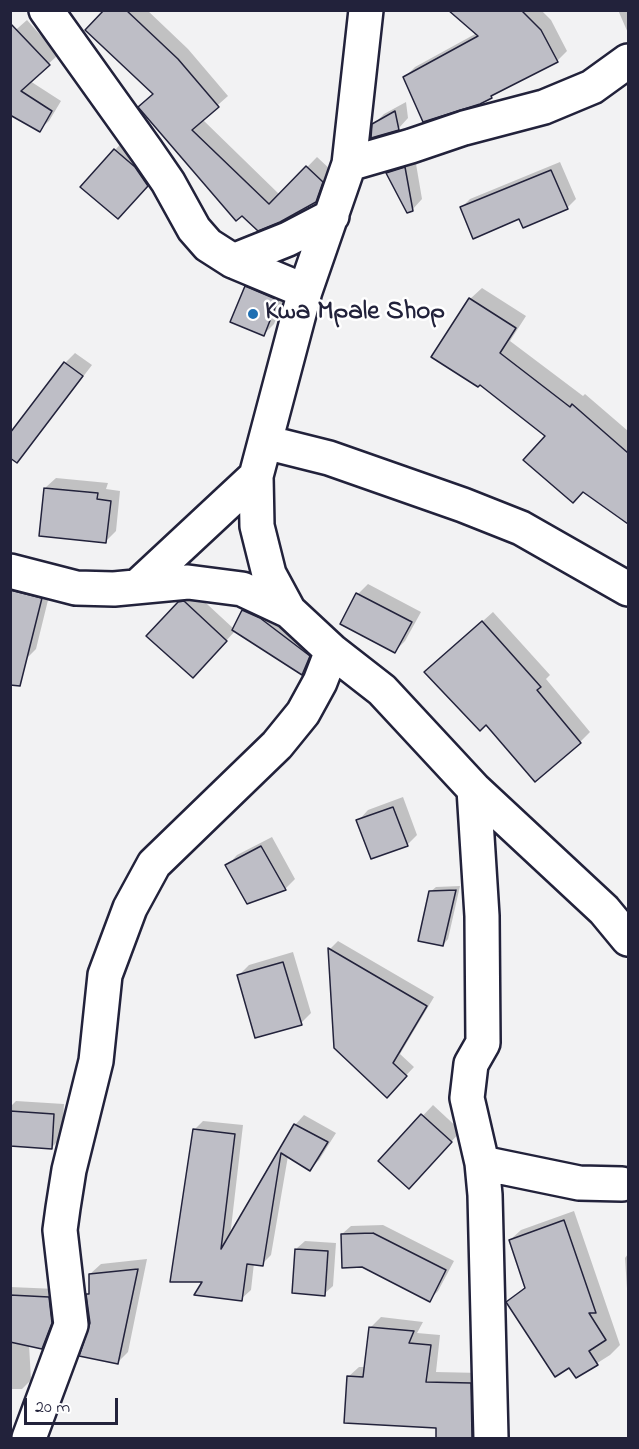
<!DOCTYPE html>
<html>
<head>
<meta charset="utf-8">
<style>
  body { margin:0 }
  #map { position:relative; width:639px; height:1449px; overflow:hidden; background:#f2f2f3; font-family:"Indie Flower",sans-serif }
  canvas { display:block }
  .frame { position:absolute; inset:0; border:12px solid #22223b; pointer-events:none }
  .scale { position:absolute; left:24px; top:1398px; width:94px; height:27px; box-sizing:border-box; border:3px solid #22223b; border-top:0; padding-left:8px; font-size:18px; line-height:21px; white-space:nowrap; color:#22223b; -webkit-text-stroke:4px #fff; paint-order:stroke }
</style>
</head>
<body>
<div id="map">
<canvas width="639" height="1449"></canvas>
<div class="frame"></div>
<div class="scale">20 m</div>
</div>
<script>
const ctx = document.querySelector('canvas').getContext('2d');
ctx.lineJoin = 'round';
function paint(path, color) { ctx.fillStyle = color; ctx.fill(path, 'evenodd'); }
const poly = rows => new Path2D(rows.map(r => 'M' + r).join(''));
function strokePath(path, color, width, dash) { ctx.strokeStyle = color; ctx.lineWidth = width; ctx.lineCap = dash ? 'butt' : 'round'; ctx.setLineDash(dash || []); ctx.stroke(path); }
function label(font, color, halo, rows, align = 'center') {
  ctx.font = font + ' "Indie Flower",sans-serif'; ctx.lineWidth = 5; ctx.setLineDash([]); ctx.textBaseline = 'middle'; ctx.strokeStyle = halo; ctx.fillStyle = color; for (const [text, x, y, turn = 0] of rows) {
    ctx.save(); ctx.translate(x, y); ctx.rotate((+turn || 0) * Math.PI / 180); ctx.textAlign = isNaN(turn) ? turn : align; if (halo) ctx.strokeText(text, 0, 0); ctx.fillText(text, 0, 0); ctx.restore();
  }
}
const shadow = poly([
  [106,10,147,10,188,49,228,96,202,119,280,195,317,157,332,171,323,192,313,203,280,221,154,94],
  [450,10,541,10,551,20,567,51,557,61,491,97,405,77,415,67,477,33],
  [618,10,628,10,628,33],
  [27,20,58,55,30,81,61,101,49,121,39,130,10,113,10,35],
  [406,102,408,118,398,129,374,124,384,114],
  [125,139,157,175,128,207,82,187],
  [415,158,422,199,412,210,388,173,398,163],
  [560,162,576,199,568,207,524,226,520,217,461,208,470,199],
  [257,277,288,290,274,324,263,335,247,287],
  [482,288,526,316,510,341,583,396,585,394,628,431,628,522,584,490,547,435,480,383,470,299],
  [75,353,92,365,27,450,17,461,65,363],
  [56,478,108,483,106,489,120,491,116,531,106,541,45,488],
  [10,578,51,588,36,649,26,659,10,655],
  [368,584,421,612,405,641,395,651,358,594],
  [194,592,234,629,243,611,254,600,319,645,312,663,302,673,236,630,202,667,179,603,189,593],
  [493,612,550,675,546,679,590,732,580,742,487,723,426,672],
  [403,797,417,835,407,845,358,821,368,810],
  [272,837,295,879,285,889,227,866,237,855],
  [460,886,448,939,443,945,430,892,436,887],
  [338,941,434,997,400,1054,414,1067,395,1087,335,1048,330,949],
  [293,952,311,1013,301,1023,238,976,249,965],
  [16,1101,64,1104,62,1137,52,1147,10,1144,10,1107],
  [433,1105,461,1131,419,1177,380,1161],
  [304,1115,336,1133,319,1160,310,1169,288,1156,271,1255,262,1264,254,1263,251,1290,241,1299,204,1281,194,1130,203,1121,243,1125,230,1237,295,1125],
  [574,1211,620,1345,610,1355,577,1376,508,1302,526,1286,510,1240,521,1230],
  [383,1225,454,1261,438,1291,429,1300,342,1234,351,1226],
  [305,1241,336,1243,333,1286,324,1294,296,1249],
  [628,1254,628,1304,625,1258],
  [147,1259,128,1352,117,1363,91,1324,88,1294,90,1292,90,1274,101,1264],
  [10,1287,57,1289,60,1313,50,1338,42,1347,29,1344,31,1380,22,1389,10,1389],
  [381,1317,423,1322,417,1333,440,1335,436,1372,481,1373,482,1438,437,1438,438,1427,348,1377,359,1367,366,1367,370,1328]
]);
const building = poly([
  [104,10,126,10,178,59,219,107,192,130,269,204,306,166,323,182,316,202,280,222,258,231,242,216,236,221,138,107,153,94,85,30,104,10],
  [448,10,521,10,541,30,558,62,491,96,492,98,480,104,423,122,403,77,478,36,448,10],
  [10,23,50,65,21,91,52,111,40,132,10,115,10,23],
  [395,111,399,130,371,138,372,124,395,111],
  [114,149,135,167,148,186,118,219,80,187,114,149],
  [405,167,413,211,407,213,386,173,405,167],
  [551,170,568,209,523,228,519,219,473,239,460,207,551,170],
  [245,286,278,300,264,336,230,322,245,286],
  [469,298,516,328,500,353,570,407,572,404,628,453,628,524,583,492,573,503,523,460,545,436,480,385,478,387,431,357,469,298],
  [64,362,83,376,17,463,10,458,10,433,64,362],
  [44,488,98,493,97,499,111,501,106,543,39,536,44,488],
  [10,590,42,598,20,686,10,685,10,590],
  [356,593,412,622,395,653,340,624,356,593],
  [184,601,227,641,193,678,146,636,178,602,184,601],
  [242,610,260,618,310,656,302,675,232,630,242,610],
  [482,621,541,687,537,690,581,743,535,782,486,725,480,731,424,672,482,621],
  [393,807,408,846,371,859,356,820,393,807],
  [261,846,286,890,247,904,225,865,261,846],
  [456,890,443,946,418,941,429,891,456,890],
  [328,948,427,1006,393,1063,407,1076,387,1098,334,1048,328,948],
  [283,962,302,1025,255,1038,237,975,283,962],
  [10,1111,54,1114,52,1149,10,1146,10,1111],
  [421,1114,452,1142,409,1189,378,1161,421,1114],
  [294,1124,328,1142,310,1171,281,1153,263,1266,247,1264,242,1301,194,1295,202,1282,170,1282,193,1129,235,1134,221,1249,294,1124],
  [564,1220,596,1313,589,1313,606,1340,589,1351,598,1365,576,1378,569,1368,555,1377,506,1302,525,1288,509,1240,564,1220],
  [373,1233,446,1270,430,1302,362,1267,342,1268,341,1234,373,1233],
  [295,1249,328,1251,325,1296,292,1293,295,1249],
  [138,1269,118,1364,79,1356,90,1323,86,1294,89,1294,89,1274,138,1269],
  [10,1295,49,1297,52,1323,42,1349,10,1342,10,1295],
  [369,1327,414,1331,409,1343,431,1345,426,1382,471,1383,472,1438,436,1438,436,1428,344,1423,347,1376,363,1377,369,1327]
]);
const minor = poly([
  [46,10,146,150,168,182,194,229,208,245,233,261,288,239,332,216],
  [366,10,349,164,305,291,256,476,257,526,269,574,289,611,332,651,382,690,474,789,604,910,628,939],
  [349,164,411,146,464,128,544,107,592,87,628,61],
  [233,261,305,291],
  [265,442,329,458,463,505,521,528,628,589],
  [10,571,76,588,114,589,188,582,242,589,289,611],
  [139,585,256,476],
  [474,789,482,916,483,1043,471,1064,467,1098,482,1163,485,1195,491,1438],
  [482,1163,579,1183,622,1184],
  [29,1438,71,1325,60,1230,63,1208,69,1170,96,1061,105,975,130,908,154,864,277,745,303,713,320,682,332,651]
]);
const markers = [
  [253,314,6,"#1f6fb2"]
];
const poiNames = [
  ["Kwa Mpale Shop",265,314]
];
paint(shadow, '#0003');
paint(building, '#bebec6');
strokePath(building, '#22223b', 1.5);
strokePath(minor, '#22223b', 38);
strokePath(minor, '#fff', 33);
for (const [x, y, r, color] of markers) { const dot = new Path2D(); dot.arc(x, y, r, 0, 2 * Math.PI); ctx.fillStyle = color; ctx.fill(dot); strokePath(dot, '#fff', 2); }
label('bold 27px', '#22223b', '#fff', poiNames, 'left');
</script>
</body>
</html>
